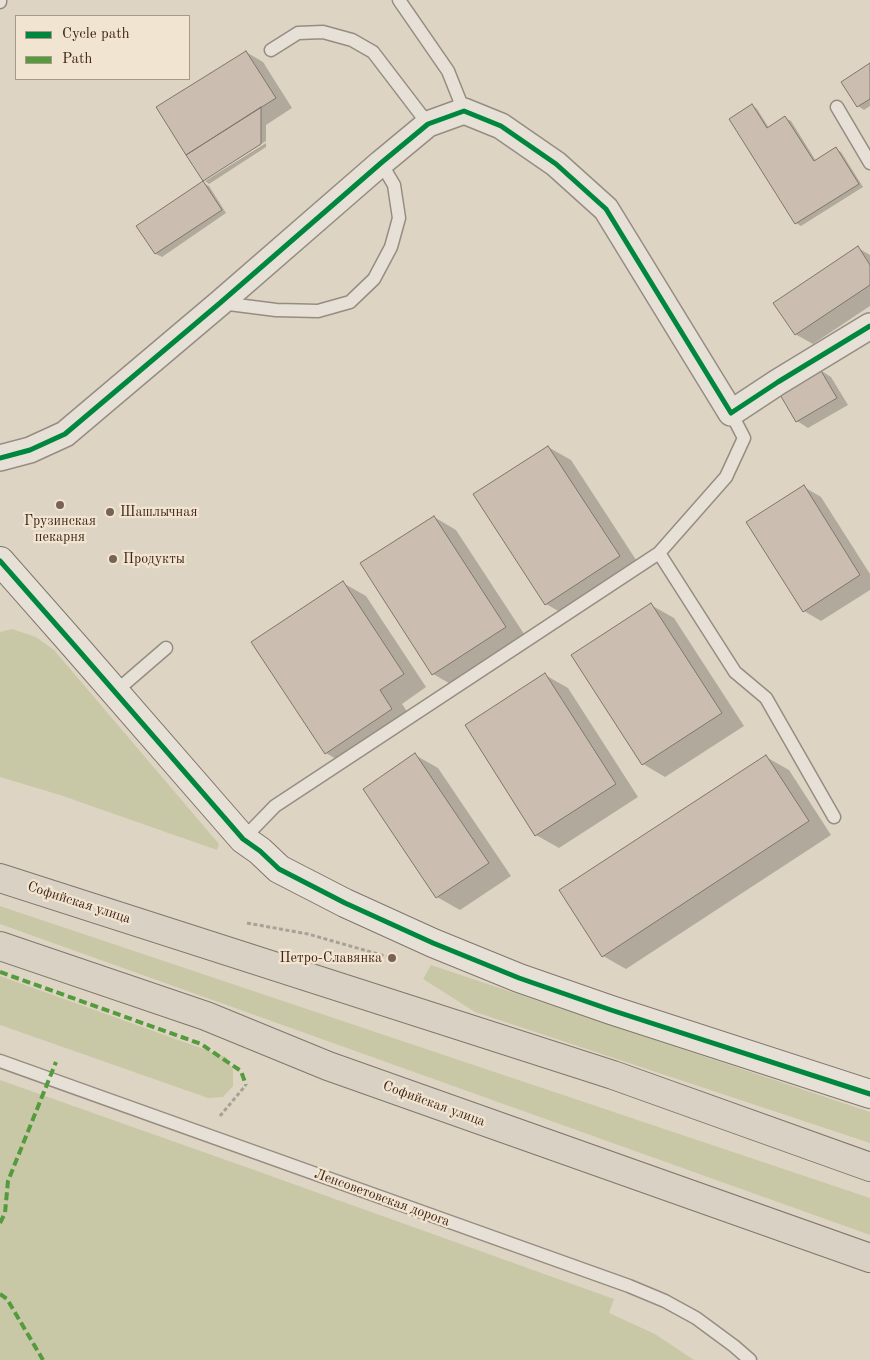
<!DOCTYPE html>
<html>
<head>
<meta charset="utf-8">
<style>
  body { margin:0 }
  #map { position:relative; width:870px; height:1360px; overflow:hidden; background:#ded4c3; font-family:"Old Standard TT",serif }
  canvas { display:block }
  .legend { position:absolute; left:15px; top:15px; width:175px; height:65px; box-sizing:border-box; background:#f1e5d1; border:1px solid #aa9887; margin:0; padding:6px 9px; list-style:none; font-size:15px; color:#3f2417 }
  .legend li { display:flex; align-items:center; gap:10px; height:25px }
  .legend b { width:25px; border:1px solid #aa9887 }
</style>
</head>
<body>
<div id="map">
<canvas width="870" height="1360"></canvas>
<ul class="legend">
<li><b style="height:6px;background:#00873e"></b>Cycle path</li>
<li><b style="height:6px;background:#539b3d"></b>Path</li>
</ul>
</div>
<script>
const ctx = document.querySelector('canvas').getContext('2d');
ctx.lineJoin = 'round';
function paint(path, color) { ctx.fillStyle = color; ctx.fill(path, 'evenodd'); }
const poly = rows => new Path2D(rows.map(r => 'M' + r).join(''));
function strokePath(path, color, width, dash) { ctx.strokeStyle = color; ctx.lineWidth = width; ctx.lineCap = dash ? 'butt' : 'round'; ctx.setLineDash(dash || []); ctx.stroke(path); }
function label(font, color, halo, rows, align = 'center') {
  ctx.font = font + ' "Old Standard TT",serif'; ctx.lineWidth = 4.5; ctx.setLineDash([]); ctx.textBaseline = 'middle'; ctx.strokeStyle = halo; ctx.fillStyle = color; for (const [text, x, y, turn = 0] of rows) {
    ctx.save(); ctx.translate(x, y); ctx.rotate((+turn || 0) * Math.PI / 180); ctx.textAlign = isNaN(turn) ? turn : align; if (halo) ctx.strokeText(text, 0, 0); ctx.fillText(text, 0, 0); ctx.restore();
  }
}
const green = poly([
  [12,629,36,637,54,650,219,844,217,850,60,795,0,777,0,632],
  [0,906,870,1198,870,1235,0,924],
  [431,965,870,1112,870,1143,475,1012,423,979],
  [0,976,226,1057,233,1070,233,1086,223,1097,208,1098,0,1025],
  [0,1080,257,1171,614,1299,609,1313,655,1334,694,1360,0,1360]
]);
const shadow = poly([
  [246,52,263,62,292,108,266,125,266,141,205,179,205,181,187,154],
  [870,64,870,106,864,110,858,106,843,82],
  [752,105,757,109,769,128,785,118,791,121,816,161,836,149,841,152,863,187,801,226,796,223],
  [266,143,266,147,209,184,205,181],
  [203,183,209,186,226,213,162,257,156,254,138,226],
  [858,248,870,255,870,306,813,344,795,334],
  [820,370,831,377,848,405,808,428,797,421],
  [548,447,571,460,642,569,569,617,546,604],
  [804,487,821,497,870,574,870,590,821,621,804,611],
  [434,517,456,530,528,640,456,687,433,674],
  [343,583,366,596,426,687,402,704,414,722,348,766,326,753],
  [651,605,674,618,744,726,665,777,643,764],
  [545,675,568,688,638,797,559,848,536,835],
  [415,755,438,768,511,876,460,910,437,897],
  [766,757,789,770,831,835,626,969,603,956]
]);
const building = poly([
  [246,51,276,98,186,155,156,107,246,51],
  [870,63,870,99,857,107,841,82,870,63],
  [752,104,767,128,785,116,814,161,836,147,859,184,795,224,729,119,752,104],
  [261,107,261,144,203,181,186,155,261,107],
  [203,181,222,210,155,254,136,226,203,181],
  [858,246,870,265,870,285,795,335,773,303,858,246],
  [820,369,837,398,796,422,779,393,820,369],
  [548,446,620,556,545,605,473,494,548,446],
  [804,485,860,575,803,612,746,522,804,485],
  [434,516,506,627,432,675,360,563,434,516],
  [343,581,404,674,380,690,392,709,325,754,251,642,343,581],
  [651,603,722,713,642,765,571,655,651,603],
  [545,673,616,784,535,836,465,725,545,673],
  [415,753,489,863,436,898,363,789,415,753],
  [766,755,809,821,602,957,559,890,766,755]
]);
const path = poly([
  [247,923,308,934,392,958],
  [220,1116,246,1085]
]);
const lane = poly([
  [399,0,448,71,464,111],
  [0,2,0,0],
  [271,50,298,33,323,32,352,40,373,52,428,124],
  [837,107,870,163],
  [221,303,276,310,318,311,350,302,374,279,391,247,399,218,394,185,381,163],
  [659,553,735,672,766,698,834,817],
  [115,692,166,648],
  [243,839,275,806,659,553,726,477,744,438,731,413],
  [0,1061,629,1286,665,1301,696,1318,734,1346,750,1360]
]);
const street = poly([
  [0,458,30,450,65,434,220,303,381,163,428,124,464,111,501,126,556,164,606,209,731,413,778,382,870,326]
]);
const secondary = poly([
  [0,561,74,645,243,839,260,851,279,869,345,903,433,943,519,978,611,1010,870,1094]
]);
const primary = poly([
  [0,878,613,1075,870,1167],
  [0,946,206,1016,328,1066,870,1258]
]);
const quiet = poly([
  [0,972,201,1044,241,1071,246,1085],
  [0,1223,5,1213,8,1181,56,1062],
  [0,1294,7,1299,43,1360]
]);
const cycleway = poly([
  [0,458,30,450,65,434,220,303,381,163,428,124,464,111,501,126,556,164,606,209,731,413,778,382,870,326],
  [0,561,74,645,243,839,260,851,279,869,345,903,433,943,519,978,611,1010,870,1094]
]);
const markers = [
  [60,505,5,"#776253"],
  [110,512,5,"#776253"],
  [113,559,5,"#776253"],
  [392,958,5,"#776253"]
];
const poiNames = [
  ["Шашлычная",120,512],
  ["Грузинская",60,521,"center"],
  ["пекарня",60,537,"center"],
  ["Продукты",123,559],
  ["Петро-Славянка",382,958,"right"]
];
const streetNames = [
  ["Софийская улица",79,903,18],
  ["Софийская улица",434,1104,20],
  ["Ленсоветовская дорога",382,1198,20]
];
paint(green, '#c9c8a6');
paint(shadow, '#0003');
paint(building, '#ccbdb1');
strokePath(building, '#7f766c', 1);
strokePath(lane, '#968d82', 15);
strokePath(street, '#968d82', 28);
strokePath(secondary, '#7f766c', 30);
strokePath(primary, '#7f766c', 30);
strokePath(path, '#a8a199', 3, [4, 2.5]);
strokePath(lane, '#e6e0d7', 12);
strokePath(street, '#e6e0d7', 25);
strokePath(secondary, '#e6e0d7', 28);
strokePath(primary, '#d9d1c3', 28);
strokePath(quiet, '#539b3d', 4, [8, 4]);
strokePath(cycleway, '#00873e', 5);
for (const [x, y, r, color] of markers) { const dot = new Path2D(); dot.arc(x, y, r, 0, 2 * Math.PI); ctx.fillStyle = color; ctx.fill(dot); strokePath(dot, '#f1e5d1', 2); }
label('14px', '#3f2417', '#f1e5d1', poiNames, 'left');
label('14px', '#3f2417', '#f1e5d1', streetNames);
</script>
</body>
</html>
